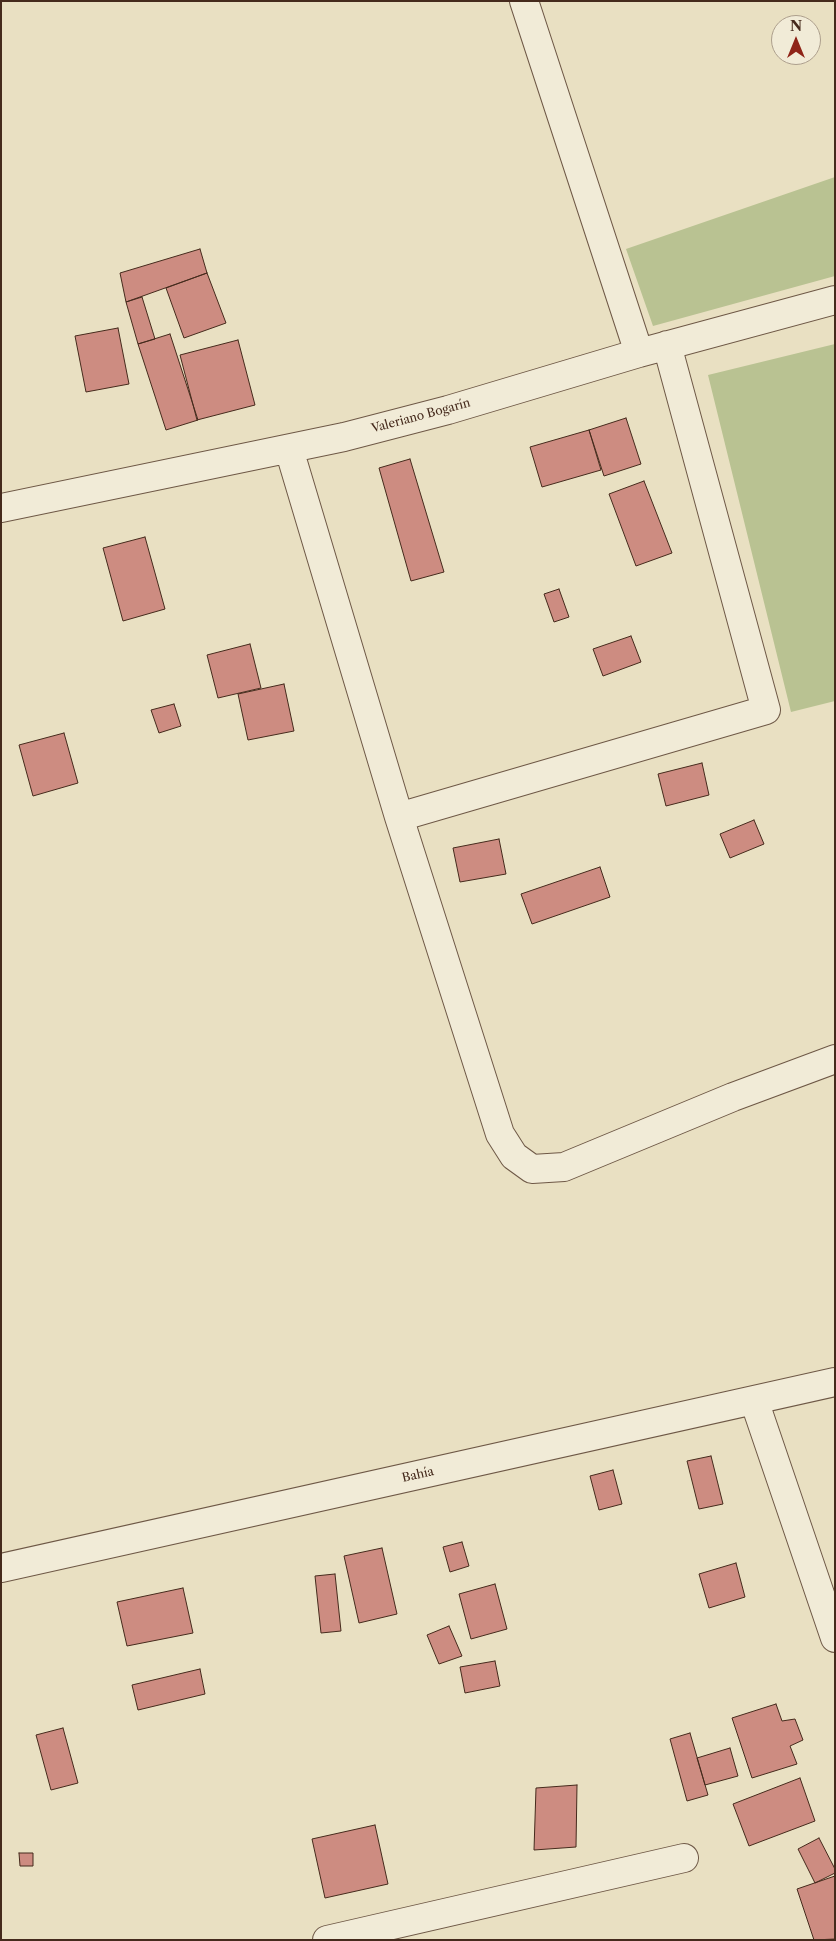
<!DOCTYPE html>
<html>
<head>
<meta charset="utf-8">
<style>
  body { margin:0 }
  #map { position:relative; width:836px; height:1941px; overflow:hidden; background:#e9e0c2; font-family:"Libre Caslon Text",serif }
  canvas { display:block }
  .frame { position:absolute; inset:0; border:2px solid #452a1c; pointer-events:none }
  .north { position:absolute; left:771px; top:15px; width:50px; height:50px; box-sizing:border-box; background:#f1ebd7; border:1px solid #ac9e8c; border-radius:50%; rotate:0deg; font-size:14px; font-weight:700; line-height:20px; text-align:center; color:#452a1c }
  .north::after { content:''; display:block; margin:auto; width:18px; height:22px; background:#8f2418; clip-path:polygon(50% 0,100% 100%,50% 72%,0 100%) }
</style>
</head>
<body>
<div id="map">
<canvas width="836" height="1941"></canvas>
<div class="frame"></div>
<div class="north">N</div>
</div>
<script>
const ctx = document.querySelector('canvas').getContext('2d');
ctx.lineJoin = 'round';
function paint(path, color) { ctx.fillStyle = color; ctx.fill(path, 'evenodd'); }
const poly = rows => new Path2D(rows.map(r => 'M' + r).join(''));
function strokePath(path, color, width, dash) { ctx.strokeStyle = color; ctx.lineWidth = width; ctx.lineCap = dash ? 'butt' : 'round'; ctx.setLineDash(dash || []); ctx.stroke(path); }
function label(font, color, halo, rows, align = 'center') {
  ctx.font = font + ' "Libre Caslon Text",serif'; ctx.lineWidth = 4.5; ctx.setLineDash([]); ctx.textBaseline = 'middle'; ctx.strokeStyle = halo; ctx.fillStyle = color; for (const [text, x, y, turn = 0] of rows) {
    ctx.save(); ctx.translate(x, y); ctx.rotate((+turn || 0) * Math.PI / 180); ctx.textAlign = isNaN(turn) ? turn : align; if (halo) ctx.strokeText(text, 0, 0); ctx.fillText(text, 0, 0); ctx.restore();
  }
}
const green = poly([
  [835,177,835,276,653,326,626,249],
  [835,344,835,701,791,712,708,375]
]);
const building = poly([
  [200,249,207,273,126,302,120,273,200,249],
  [207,273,226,323,184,338,166,288,207,273],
  [142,297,155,339,138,344,126,302,142,297],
  [118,328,129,384,86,392,75,336,118,328],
  [170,334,198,420,166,430,138,344,170,334],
  [238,340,255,405,197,420,180,355,238,340],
  [626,418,641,464,604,476,589,430,626,418],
  [589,430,601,470,542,487,530,447,589,430],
  [410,459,444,572,411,581,379,468,410,459],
  [644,481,672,553,636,566,609,494,644,481],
  [145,537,165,609,123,621,103,548,145,537],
  [559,589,569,617,554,622,544,594,559,589],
  [631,636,641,662,603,676,593,649,631,636],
  [250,644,261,688,218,698,207,655,250,644],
  [284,684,294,731,248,740,238,694,284,684],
  [174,704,181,726,159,733,151,710,174,704],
  [64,733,78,783,33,796,19,745,64,733],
  [702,763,709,795,666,806,658,774,702,763],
  [754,820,764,844,730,858,720,834,754,820],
  [499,839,506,874,460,882,453,848,499,839],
  [600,867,610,897,532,924,521,894,600,867],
  [711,1456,723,1504,699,1509,687,1461,711,1456],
  [613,1470,622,1504,599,1510,590,1476,613,1470],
  [462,1542,469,1566,450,1572,443,1547,462,1542],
  [382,1548,397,1614,359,1623,344,1556,382,1548],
  [736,1563,745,1597,709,1608,699,1574,736,1563],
  [335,1574,341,1631,321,1633,315,1576,335,1574],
  [495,1584,507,1629,471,1639,459,1594,495,1584],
  [183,1588,193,1633,127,1646,117,1602,183,1588],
  [449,1626,462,1656,439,1664,427,1635,449,1626],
  [495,1661,500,1686,465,1693,460,1667,495,1661],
  [200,1669,205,1694,138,1710,132,1685,200,1669],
  [776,1704,782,1721,795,1719,803,1740,790,1746,797,1764,752,1778,732,1718,776,1704],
  [63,1728,78,1783,51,1790,36,1735,63,1728],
  [690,1733,708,1795,687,1801,670,1739,690,1733],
  [730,1748,738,1776,705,1785,697,1758,730,1748],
  [800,1778,815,1821,749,1846,733,1804,800,1778],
  [577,1785,576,1847,534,1850,536,1788,577,1785],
  [375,1825,388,1884,325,1898,312,1839,375,1825],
  [819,1838,835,1869,835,1873,815,1883,798,1849,819,1838],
  [19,1853,33,1853,33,1866,20,1866,19,1853],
  [835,1876,835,1939,814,1940,797,1889,835,1876]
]);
const minor = poly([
  [524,1,639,353],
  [289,449,399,817,500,1134,514,1156,532,1169,564,1167,733,1097,835,1059],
  [1,508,344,437,448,410,639,353,835,300],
  [399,817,766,710,667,345],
  [754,1400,835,1638],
  [1,1568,835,1382],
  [327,1940,684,1858]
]);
const streetNames = [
  ["Valeriano Bogarín",421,416,-15],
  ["Bahía",418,1475,-13]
];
paint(green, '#b9c292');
paint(building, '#cd8c81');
strokePath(building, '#452a1c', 1);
strokePath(minor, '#6e5846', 30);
strokePath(minor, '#f1ebd7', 28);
label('12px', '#452a1c', '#f1ebd7', streetNames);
</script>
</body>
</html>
